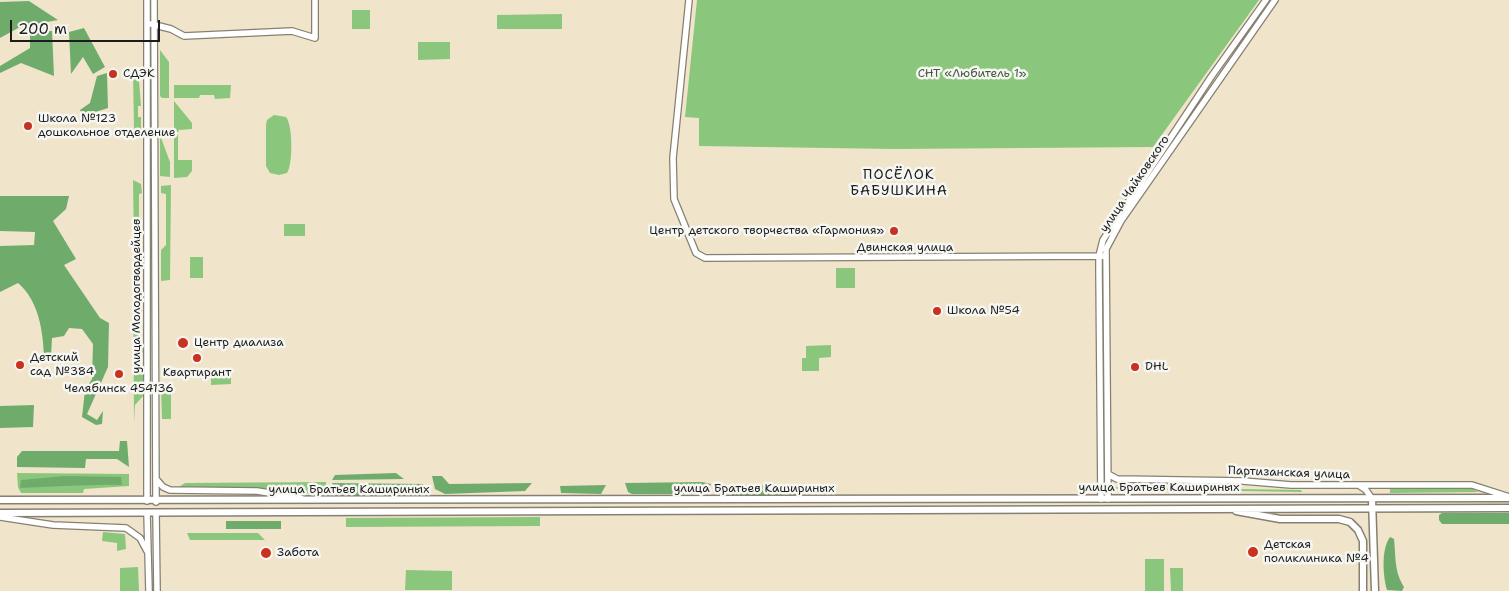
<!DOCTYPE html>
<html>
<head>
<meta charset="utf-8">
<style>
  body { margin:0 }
  #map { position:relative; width:1509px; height:591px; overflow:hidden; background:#f0e4ca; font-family:"Shantell Sans",sans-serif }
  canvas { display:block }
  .scale { position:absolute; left:10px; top:20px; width:150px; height:22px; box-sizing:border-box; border:2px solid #1c1c1c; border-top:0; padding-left:6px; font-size:15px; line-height:18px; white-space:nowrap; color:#1c1c1c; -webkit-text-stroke:4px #f6f6f2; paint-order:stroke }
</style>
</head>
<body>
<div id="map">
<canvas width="1509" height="591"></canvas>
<div class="scale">200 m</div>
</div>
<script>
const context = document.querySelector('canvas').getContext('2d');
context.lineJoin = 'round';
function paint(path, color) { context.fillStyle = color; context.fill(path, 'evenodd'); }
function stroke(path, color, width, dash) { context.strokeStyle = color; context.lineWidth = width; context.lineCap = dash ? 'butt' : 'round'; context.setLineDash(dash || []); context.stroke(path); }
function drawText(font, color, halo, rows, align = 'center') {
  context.font = font + ' "Shantell Sans",sans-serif'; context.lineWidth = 5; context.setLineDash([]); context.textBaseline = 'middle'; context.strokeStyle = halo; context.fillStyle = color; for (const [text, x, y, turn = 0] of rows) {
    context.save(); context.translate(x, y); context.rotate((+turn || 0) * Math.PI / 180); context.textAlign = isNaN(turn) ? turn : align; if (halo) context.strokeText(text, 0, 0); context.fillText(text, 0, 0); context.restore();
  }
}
paint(new Path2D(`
  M697 0H1259L1153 147 894 149 699 146V118L685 117Z
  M352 10H370V29H352Z
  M562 14V29H497V15Z
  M418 42H450V59L418 60Z
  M160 50 169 62V98H162L160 96Z
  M133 72H141V80L139 81 141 106H138V117H141V130H134Z
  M174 85H231L230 98 215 99 214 95H200L199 98H174Z
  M174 101 192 123V129L179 130 178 132H174Z
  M274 115 286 117C293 125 293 165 287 173L279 175 270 173 266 166V125L267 120Z
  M174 134H178V160H192V171L187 177 174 178Z
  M160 135 170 162V177L160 176Z
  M133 180 141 184 142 193 139 194V239L142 241 134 246Z
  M171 185 170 280 161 281V250L166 245V194L161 193V186Z
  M284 224H305V236H284Z
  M133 251 139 252 142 258H138V298L142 299V319L139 321V347H143V353L139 354V365L143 366V396L135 405 134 423Z
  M190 257H203V278H190Z
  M836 268H855V288H836Z
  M831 345V357L819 358V371H802V358H806V346Z
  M231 370V384L211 385V371Z
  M171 384V419H162L161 386Z
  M17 473 129 474V486L84 489 83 493H21L18 487Z
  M326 482V492L322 495 257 488 179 487 185 483Z
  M1114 487 1301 490 1302 492 1116 489Z
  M1471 488 1478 492 1390 493V489Z
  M540 517V526L346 527V518Z
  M103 532 125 534 126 549 117 551V543L102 541Z
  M187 533H258L265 540H190Z
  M1145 559H1164V591H1145Z
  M138 567 139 591H120V568Z
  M1170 568H1183V591H1171Z
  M406 570 452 571V590H405Z`), '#8ac77c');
paint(new Path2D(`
  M29 1 58 20 20 27 0 38V2Z
  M84 28 105 67 93 74 83 57 71 74 69 32Z
  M52 31 54 76 21 63 0 73V66L30 48V32Z
  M107 73 108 108 83 116 80 110 90 103 97 76Z
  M0 196H69L66 209 53 221 76 259 64 265 100 318 109 323 108 367 87 414 97 420 103 411 102 424 96 425 82 417 85 390 92 379 93 344 82 329 69 328 64 336 52 338 51 356 44 357C43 331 39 301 18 283L0 292V246L34 245 35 232 0 231Z
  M34 405 33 427 0 428V406Z
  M120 441H127L129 467 117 459H86L85 468 17 467V457L22 451H119Z
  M396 473 404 479 332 480 335 475Z
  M65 476 121 477 122 485C88 484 54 487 20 488L21 480Z
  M432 476H442L449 484 532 483 525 491 445 494 435 489Z
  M702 482 711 484 707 492 702 494H632L628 492 625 483Z
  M332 483 423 484 432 496 336 495Z
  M606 485 601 494 561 493 560 486Z
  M803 485V495H732V486Z
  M1442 513H1509V524H1442L1439 520V515Z
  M226 521H281V529H226Z
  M1390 537 1394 539C1396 557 1394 571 1404 587L1402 591 1387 590C1383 576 1381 549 1390 537Z`), '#6fac6c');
const secondary = new Path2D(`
  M147 0V501
  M154 0 156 502
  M689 0 673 158 674 199 696 253 705 258 1105 256
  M151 24 171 29 184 36 292 31 315 38V0
  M1108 474 1117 479 1243 481 1291 485H1472L1509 497
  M156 479 163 487 170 490 257 491 301 498
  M1360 486 1366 490 1372 499
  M1101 499 1099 271V256L1103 240 1211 77 1266 0
  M1108 499 1106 249 1121 221 1275 0
  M147 513 149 591
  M156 513 157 591
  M0 517 53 525 126 528 140 538 147 551`);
const primary = new Path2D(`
  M1372 499 1375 591
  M0 500 1509 498
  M1236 511 1280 519H1339L1350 522 1358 530 1363 541V591
  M0 513 1509 508`);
stroke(secondary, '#868073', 8);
stroke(primary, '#868073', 9);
stroke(secondary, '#fff', 5.5);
stroke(primary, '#fff', 6);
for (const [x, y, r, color] of [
  [113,74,5,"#c8321e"],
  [28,126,5,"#c8321e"],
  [894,231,5,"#c8321e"],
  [937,311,5,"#c8321e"],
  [183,343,6,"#c8321e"],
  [197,358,5,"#c8321e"],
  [20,365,5,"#c8321e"],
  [1135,367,5,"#c8321e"],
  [119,374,5,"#c8321e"],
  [1253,552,6,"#c8321e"],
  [266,553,6,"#c8321e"]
]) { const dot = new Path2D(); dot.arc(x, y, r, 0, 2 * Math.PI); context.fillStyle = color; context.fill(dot); stroke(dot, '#f6f6f2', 2); }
drawText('12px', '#1c1c1c', '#f6f6f2', [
  ["СДЭК",123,74],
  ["Школа №123",38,119],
  ["дошкольное отделение",38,133],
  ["Центр детского творчества «Гармония»",884,231,"right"],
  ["Школа №54",947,311],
  ["Центр диализа",194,343],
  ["Детский",30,358],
  ["сад №384",30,372],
  ["DHL",1145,367],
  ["Квартирант",197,373,"center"],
  ["Челябинск 454136",119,389,"center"],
  ["Детская",1264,545],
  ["поликлиника №4",1264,559],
  ["Забота",277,553]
], 'left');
drawText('12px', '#42583e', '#f6f6f2', [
  ["СНТ «Любитель 1»",972,74]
]);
drawText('12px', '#1c1c1c', '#f6f6f2', [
  ["улица Чайковского",1135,184,-56],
  ["Двинская улица",905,248],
  ["улица Молодогвардейцев",137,296,-90],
  ["Партизанская улица",1289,473,2],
  ["улица Братьев Кашириных",1159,488],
  ["улица Братьев Кашириных",754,489],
  ["улица Братьев Кашириных",349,490]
]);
context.letterSpacing = '1px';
drawText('14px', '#1c1c1c', '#f6f6f2', [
  ["ПОСЁЛОК",899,175],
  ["БАБУШКИНА",899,191]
]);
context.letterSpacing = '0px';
</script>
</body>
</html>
